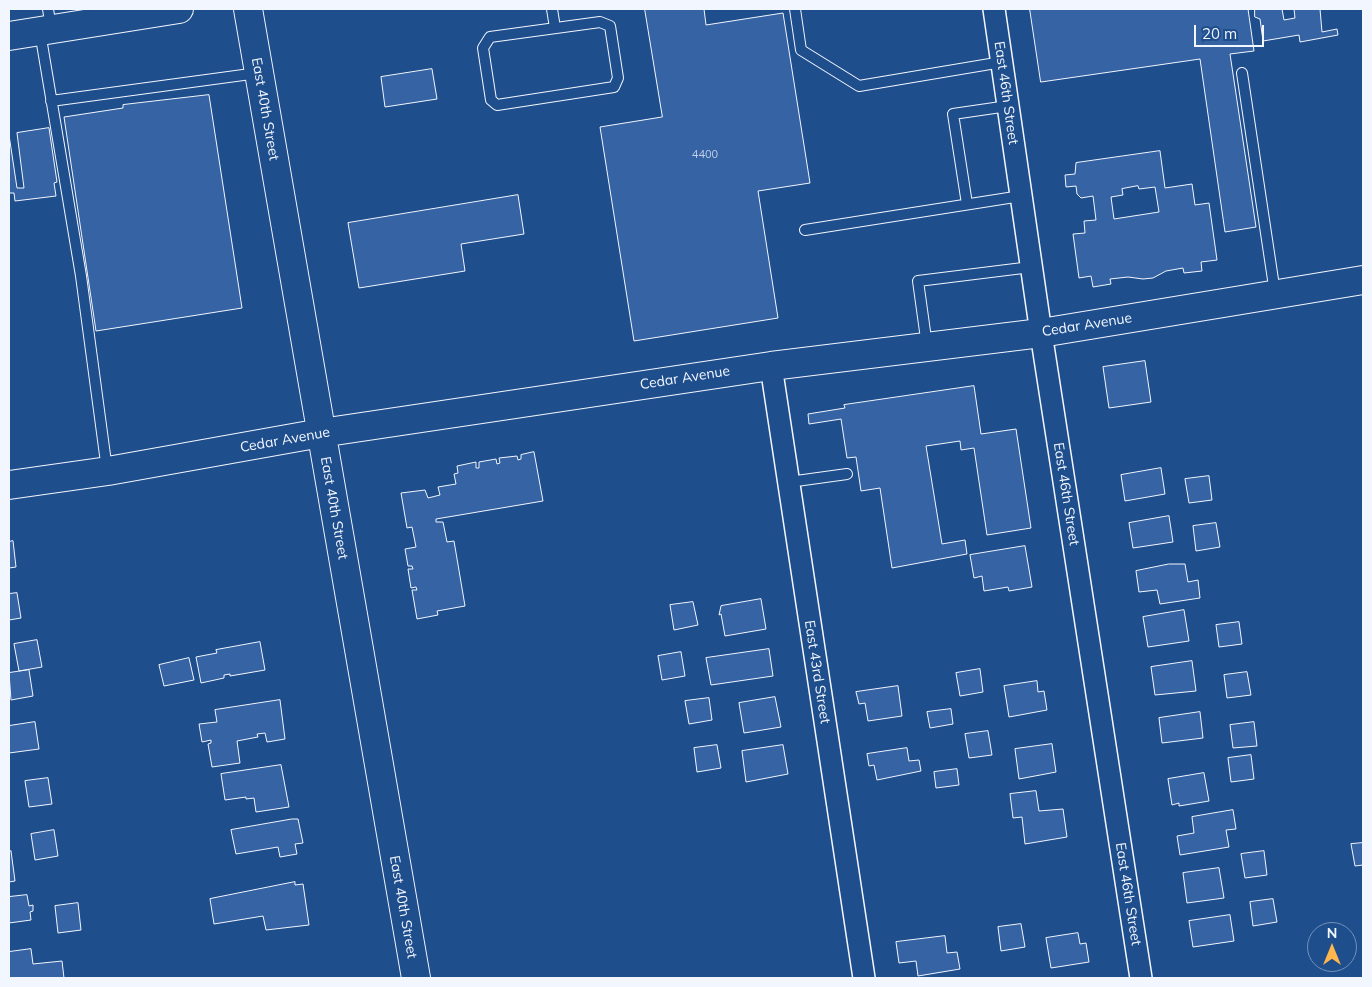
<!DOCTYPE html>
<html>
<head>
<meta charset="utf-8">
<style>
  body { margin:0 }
  #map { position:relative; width:1372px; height:987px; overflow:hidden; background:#1f4e8c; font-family:Mulish,sans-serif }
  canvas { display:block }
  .frame { position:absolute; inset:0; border:10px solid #f2f6ff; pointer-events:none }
  .north { position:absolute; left:1307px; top:922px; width:50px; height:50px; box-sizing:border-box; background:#1f4e8c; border:1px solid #7391ba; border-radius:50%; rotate:0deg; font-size:14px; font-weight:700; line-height:20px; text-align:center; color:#f2f6ff }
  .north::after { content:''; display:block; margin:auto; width:18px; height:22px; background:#ffb74d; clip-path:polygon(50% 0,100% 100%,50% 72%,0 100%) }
  .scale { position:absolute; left:1194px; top:25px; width:70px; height:22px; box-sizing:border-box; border:2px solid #f2f6ff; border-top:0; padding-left:6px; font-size:15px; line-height:18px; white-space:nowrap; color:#f2f6ff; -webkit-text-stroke:4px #1f4e8c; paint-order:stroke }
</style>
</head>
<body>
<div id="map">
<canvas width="1372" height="987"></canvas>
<div class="frame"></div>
<div class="north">N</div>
<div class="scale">20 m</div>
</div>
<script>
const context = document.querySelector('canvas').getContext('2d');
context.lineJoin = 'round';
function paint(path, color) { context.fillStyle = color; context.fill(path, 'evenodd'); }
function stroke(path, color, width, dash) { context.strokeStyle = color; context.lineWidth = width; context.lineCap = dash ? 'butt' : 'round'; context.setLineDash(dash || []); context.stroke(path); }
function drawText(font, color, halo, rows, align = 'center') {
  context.font = font + ' Mulish,sans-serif'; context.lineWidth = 4; context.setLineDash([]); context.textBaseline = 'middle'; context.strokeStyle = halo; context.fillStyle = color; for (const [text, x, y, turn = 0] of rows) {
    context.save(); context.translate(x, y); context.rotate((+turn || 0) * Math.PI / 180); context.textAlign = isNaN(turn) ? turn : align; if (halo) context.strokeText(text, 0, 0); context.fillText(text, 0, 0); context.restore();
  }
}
const building = new Path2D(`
  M645 9H704L706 25 783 13 810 183 758 191 778 318 634 341 600 127 662 117Z
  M1030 9H1248L1254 51 1230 54 1256 227 1225 232 1200 59 1041 82Z
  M1255 9H1282L1284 20 1295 18 1294 9H1320L1322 32 1337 29 1338 35 1300 42 1299 35 1263 41 1260 19 1255 17Z
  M432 69 437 99 385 107 381 77Z
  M209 95 242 308 96 331 64 117 123 108V105Z
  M49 128 57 182 54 183 56 196 15 201 14 193H9V135L17 188H24L17 133Z
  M1160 151 1165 188 1192 184 1195 205 1209 203 1217 260 1201 262 1202 271 1184 273 1183 268 1166 271 1153 278 1143 279 1128 277 1110 279 1111 284 1093 287 1091 276 1079 278 1073 234 1085 233 1084 221 1096 220 1093 196 1081 198 1077 194 1076 186 1066 187 1065 175 1075 174 1076 163ZM1138 186 1139 189 1155 187 1159 212 1114 219 1111 197 1123 195 1122 189Z
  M518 195 524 234 461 244 465 271 359 288 348 223Z
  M1145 361 1151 402 1109 408 1103 367Z
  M974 386 981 434 1016 429 1031 528 987 535 974 448 961 450 960 441 926 446 942 544 965 540 967 554 892 568 880 488 861 491 856 457 847 458 841 419 809 424 808 414 845 408 844 405Z
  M534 452 543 501 436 519V522H443L447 542 454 541 465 606 437 611 438 615 417 619 412 590H417L416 587 411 588 408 569H413L412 566H408L405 549 416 547 412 527 407 528 401 493 425 490 428 498 440 495 438 487 456 484 454 474 458 473 457 466 476 462V468H479V462L496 459 497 464 500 463 499 458 517 456 518 460 521 459V455Z
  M1161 468 1165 494 1125 501 1121 475Z
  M1209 476 1212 500 1189 503 1185 479Z
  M1169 516 1173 542 1133 548 1129 523Z
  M1216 523 1220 547 1196 551 1193 526Z
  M13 541 16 567 9 568V542Z
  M1025 546 1032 587 1009 591 1008 587 984 591 982 576 974 578 970 555Z
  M1169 564H1185L1188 582 1198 580 1200 598 1160 604 1157 590 1139 592 1136 571Z
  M17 593 21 618 9 620V594Z
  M761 599 766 629 725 636 721 614 719 615 721 606Z
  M693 602 698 625 674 630 670 605Z
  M1184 610 1189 641 1148 647 1143 617Z
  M1239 622 1242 644 1219 647 1216 625Z
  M37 640 42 667 19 671 14 644Z
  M260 642 265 670 230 676V674L224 675V678L201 683 196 657 217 653 216 650Z
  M769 649 773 676 711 685 706 658Z
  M681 652 685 676 662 680 658 656Z
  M189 658 194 680 164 686 159 665Z
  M1192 661 1196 691 1155 695 1151 667Z
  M980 669 983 692 960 696 956 673Z
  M29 670 33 696 11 700 9 673Z
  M1247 672 1251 695 1227 698 1224 675Z
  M1037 681 1038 692 1044 691 1047 710 1009 717 1004 686Z
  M898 686 902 716 868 721 865 703 859 704 856 692Z
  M775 697 781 727 744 733 739 703Z
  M709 698 712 720 689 724 685 701Z
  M280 700 285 739 267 742 265 733 257 734 258 737 237 741 240 763 212 767 208 744 211 743V740L202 742 199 724 217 722 215 710Z
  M951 709 953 724 930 728 927 712Z
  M1200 712 1203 738 1162 743 1159 718Z
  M35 722 39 749 9 753V726Z
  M1254 722 1257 746 1233 748 1230 725Z
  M988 731 992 755 969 758 965 734Z
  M1052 744 1056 772 1019 779 1015 749Z
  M717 745 721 768 697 772 694 748Z
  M783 745 788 774 746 782 742 751Z
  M907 748 909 761 919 760 921 771 877 780 874 765 869 766 867 754Z
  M1251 755 1254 779 1231 782 1228 758Z
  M281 765 289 807 256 812 254 798 246 799V797L225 800 221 774Z
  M957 769 959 785 936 788 934 772Z
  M1204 773 1209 801 1179 806V803L1172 805 1168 779Z
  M48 778 52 804 29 807 25 781Z
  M1036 791 1039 811 1063 809 1067 837 1025 844 1022 817 1013 818 1010 794Z
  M1233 810 1236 829 1226 830 1229 847 1180 855 1177 836 1194 833 1192 817Z
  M292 819H298L303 843 295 844 297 854 280 857 278 847 236 854 231 830Z
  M54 830 58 856 35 860 31 834Z
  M1363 843V865L1355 866 1351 844Z
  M11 851 15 881 9 882V852Z
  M1264 851 1267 875 1245 878 1241 854Z
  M1219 868 1224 898 1187 903 1183 873Z
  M295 882V885L303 884 309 925 266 930 263 916 214 924 210 899Z
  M27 895 29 906 33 905V911L30 912 31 920 9 923V897Z
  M1273 899 1277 922 1253 926 1250 902Z
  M78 903 81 930 58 933 55 906Z
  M1230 915 1234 941 1193 947 1189 921Z
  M1021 924 1025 947 1001 951 998 927Z
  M1078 933 1080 944 1086 943 1089 962 1051 968 1046 938Z
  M945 936 947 953 957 952 960 969 918 976 916 961 899 963 896 942Z
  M31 949 33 964 62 961 64 978H9V952Z`);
paint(building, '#3563a3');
stroke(building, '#f2f6ff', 1);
const lane = new Path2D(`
  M48 9 51 28
  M552 9 555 28
  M795 9 801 50 859 86 1002 62
  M600 22 610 26 618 78 614 87 497 105 491 100 483 48 490 37Z
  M40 32 81 276 107 470
  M1242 73 1275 293
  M51 101 258 73
  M967 204 953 114 1008 106
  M805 230 1021 196
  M927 346 918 281 1031 267
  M789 482 847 474`);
const street = new Path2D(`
  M994 9 1041 333 1141 978
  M771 366 864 978`);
const secondary = new Path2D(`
  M248 9 416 978
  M9 36 179 9
  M9 485 108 471 321 433 771 366 1041 333 1363 280`);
stroke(lane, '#f2f6ff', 12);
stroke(street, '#f2f6ff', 24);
stroke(secondary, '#f2f6ff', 30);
stroke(lane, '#1f4e8c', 10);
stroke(street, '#1f4e8c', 21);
stroke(secondary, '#1f4e8c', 28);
drawText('11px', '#c3d1e8', null, [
  ["4400",705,155]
]);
drawText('14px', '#f2f6ff', '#1f4e8c', [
  ["East 46th Street",1006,93,82],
  ["East 40th Street",265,109,80],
  ["Cedar Avenue",1087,325,-9],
  ["Cedar Avenue",685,378,-9],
  ["Cedar Avenue",285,440,-10],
  ["East 46th Street",1066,494,81],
  ["East 40th Street",334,508,80],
  ["East 43rd Street",817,672,81],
  ["East 46th Street",1128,894,81],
  ["East 40th Street",403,907,80]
]);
</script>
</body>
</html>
